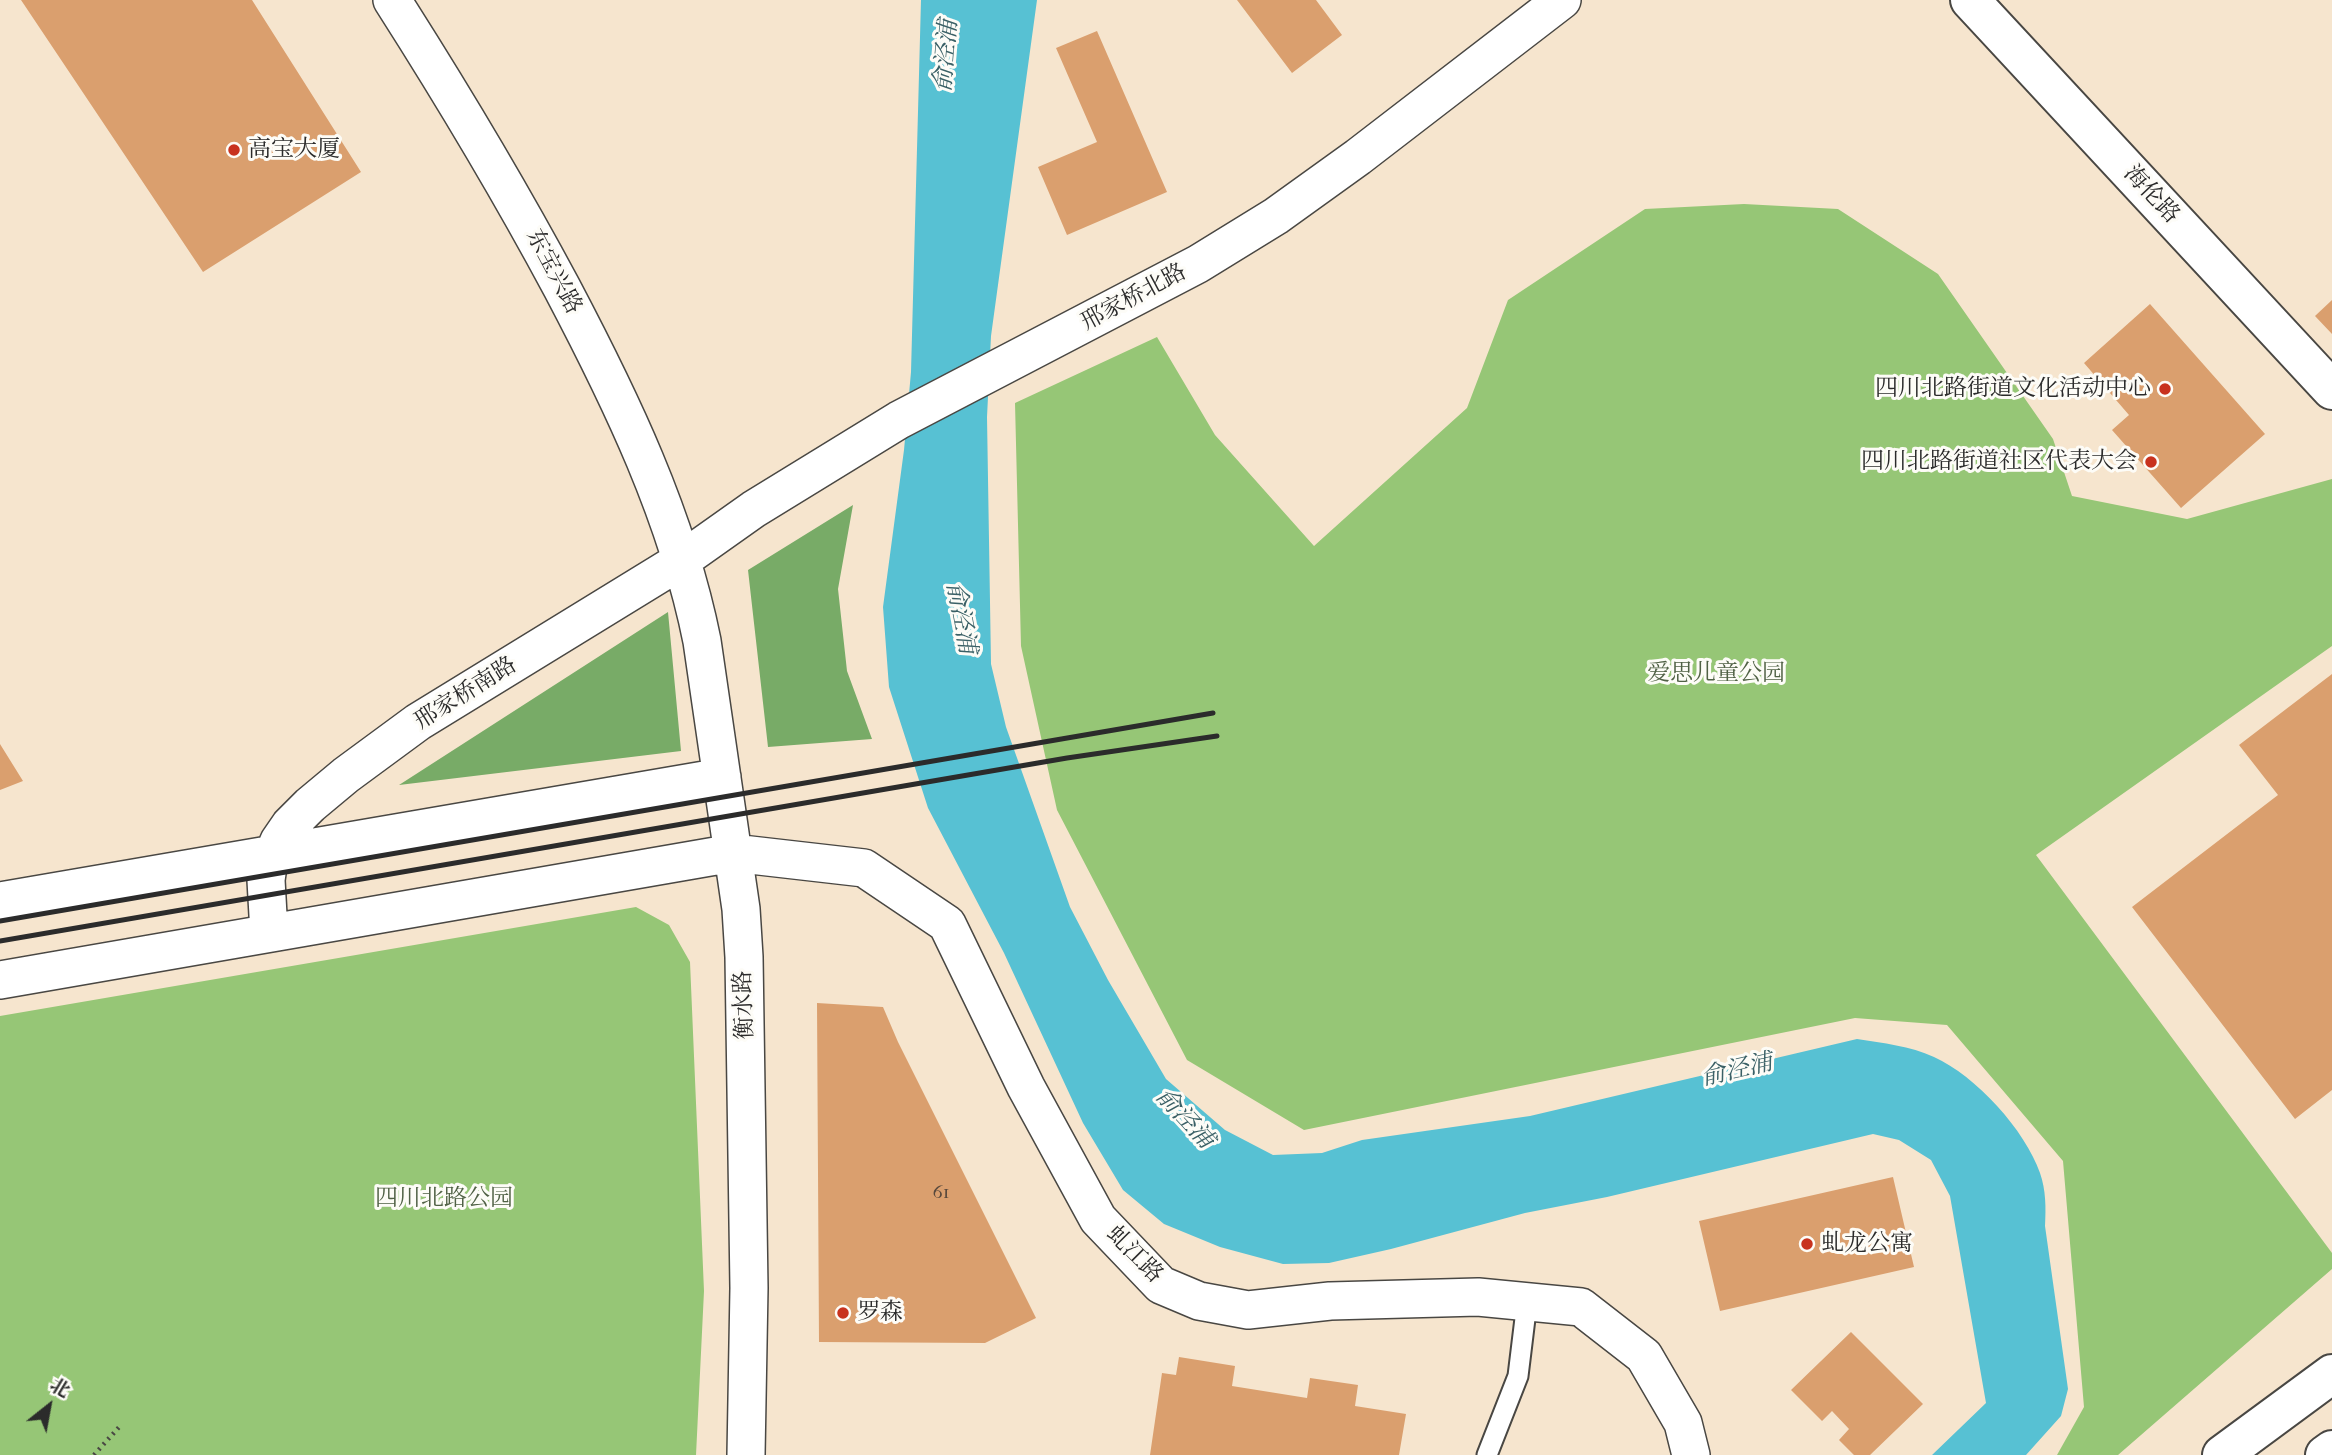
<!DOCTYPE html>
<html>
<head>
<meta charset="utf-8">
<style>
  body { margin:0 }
  #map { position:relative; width:2332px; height:1455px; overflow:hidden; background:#f6e5ce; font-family:"IM FELL French Canon","Noto Serif SC",serif }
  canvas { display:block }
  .north { position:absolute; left:14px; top:1371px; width:70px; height:70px; -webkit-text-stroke:5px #fdfcf7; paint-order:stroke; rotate:31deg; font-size:19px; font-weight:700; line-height:28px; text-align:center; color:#2b2b2b }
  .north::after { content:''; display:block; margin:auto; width:24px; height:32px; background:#2b2b2b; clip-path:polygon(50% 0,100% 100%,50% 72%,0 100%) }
</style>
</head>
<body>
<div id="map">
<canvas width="2332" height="1455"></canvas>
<div class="north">北</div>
</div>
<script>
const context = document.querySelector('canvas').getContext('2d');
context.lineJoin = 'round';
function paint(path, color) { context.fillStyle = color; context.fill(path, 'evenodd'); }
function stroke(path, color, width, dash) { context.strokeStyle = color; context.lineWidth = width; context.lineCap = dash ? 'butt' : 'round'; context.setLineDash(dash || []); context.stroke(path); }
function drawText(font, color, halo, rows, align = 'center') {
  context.font = font + ' "IM FELL French Canon","Noto Serif SC",serif'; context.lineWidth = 6; context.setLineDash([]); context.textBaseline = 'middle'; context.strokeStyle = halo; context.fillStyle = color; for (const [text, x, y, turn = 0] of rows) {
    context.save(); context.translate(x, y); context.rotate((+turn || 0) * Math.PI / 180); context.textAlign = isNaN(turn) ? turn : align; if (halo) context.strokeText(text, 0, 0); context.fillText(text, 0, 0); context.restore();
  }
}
paint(new Path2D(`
  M1744 204 1838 209 1938 274 2053 439 2072 496 2187 519 2332 479V646L2036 855 2332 1253V1269L2118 1455H2057L2084 1407 2063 1161 1947 1025 1855 1018 1304 1130 1187 1060 1057 810 1021 646 1015 403 1157 337 1215 435 1314 546 1467 408 1508 300 1645 209Z
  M636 907 669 925 690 962 704 1291 696 1455H0V1016Z`), '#96c676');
paint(new Path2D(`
  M853 505 838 589 847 671 872 739 768 747 748 570Z
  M668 612 681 751 399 785Z`), '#78ab67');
paint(new Path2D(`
  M921 0H1037L991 336 987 417 991 664 1006 727 1070 907 1108 980 1166 1079 1225 1130 1273 1155 1322 1153 1362 1140 1530 1116 1857 1039C1883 1043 1910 1046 1934 1057 1976 1076 2025 1130 2040 1173 2046 1190 2046 1208 2045 1226L2068 1389 2061 1416 2026 1455H1932L1986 1403 1950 1196 1931 1160 1899 1140 1873 1134 1607 1197 1525 1213 1391 1249 1329 1263 1283 1264 1220 1247 1164 1224 1123 1190 1083 1123 1004 953 928 808 889 687 883 607 904 450 911 372Z`), '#57c1d3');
paint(new Path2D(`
  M21 0H252L361 172 203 272Z
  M1237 0H1316L1342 35 1292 73Z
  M1097 31 1167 192 1067 235 1038 167 1097 142 1056 48Z
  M2332 300V334L2315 316Z
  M2150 304 2265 434 2181 508 2112 430 2129 415 2084 363Z
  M2332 674V1090L2295 1119 2132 907 2278 795 2239 745Z
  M0 744 23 781 0 790Z
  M817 1003 883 1007 898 1042 1036 1318 985 1343 819 1342Z
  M1893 1177 1914 1267 1720 1311 1699 1221Z
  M1851 1332 1923 1404 1870 1455H1854L1839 1440 1849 1429 1832 1411 1822 1421 1791 1390Z
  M1179 1357 1235 1366 1232 1386 1307 1398 1310 1378 1358 1385 1355 1406 1406 1414 1399 1455H1150L1162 1373 1176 1375Z`), '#da9f6e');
const lane = new Path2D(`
  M1487 1455 1518 1376 1527 1302`);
const street = new Path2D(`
  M392 0C452 94 509 189 562 288 621 400 677 516 702 641L741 909 744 957 749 1288 746 1455
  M0 901 722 777
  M269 933 266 880 268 866 279 841 290 825 310 805 346 775 418 722 682 560 754 509 899 420 1198 264 1276 216 1358 157 1562 0
  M0 980 733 853 864 868 947 924 1026 1087 1098 1219 1161 1285 1199 1301 1248 1310 1330 1301 1478 1297 1581 1307 1644 1356 1683 1423 1691 1455`);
const secondary = new Path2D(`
  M1970 0 2332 390`);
const primary = new Path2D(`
  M2222 1455 2332 1374
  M2325 1455 2332 1450`);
stroke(lane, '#494743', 23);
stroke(street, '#494743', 40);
stroke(secondary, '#494743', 42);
stroke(primary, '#494743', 42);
stroke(new Path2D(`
  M94 1455 120 1426`), '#494743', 4.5, [2, 5]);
stroke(lane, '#fff', 19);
stroke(street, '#fff', 37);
stroke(secondary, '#fff', 38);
stroke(primary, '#fff', 38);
stroke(new Path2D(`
  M0 921 1213 713
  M0 941 1067 758 1217 736`), '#2b2b2b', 5);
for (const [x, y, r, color] of [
  [234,150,7,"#c8321e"],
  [2165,389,7,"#c8321e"],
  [2151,462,7,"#c8321e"],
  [1807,1244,7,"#c8321e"],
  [843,1313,7,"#c8321e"]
]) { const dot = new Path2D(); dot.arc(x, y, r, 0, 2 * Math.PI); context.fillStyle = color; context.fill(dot); stroke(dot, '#fdfcf7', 2.5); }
drawText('19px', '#57483c', null, [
  ["61",941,1193]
]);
drawText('23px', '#2b2b2b', '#fdfcf7', [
  ["高宝大厦",248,150],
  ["四川北路街道文化活动中心",2151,389,"right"],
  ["四川北路街道社区代表大会",2137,462,"right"],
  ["虬龙公寓",1821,1244],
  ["罗森",857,1313]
], 'left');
drawText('23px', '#2b2b2b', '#fdfcf7', [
  ["海伦路",2151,195,47],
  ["东宝兴路",553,272,62],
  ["邢家桥北路",1134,298,-28],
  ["邢家桥南路",466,694,-32],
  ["衡水路",745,1005,-92],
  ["虬江路",1134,1255,45]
]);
drawText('23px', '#506145', '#fdfcf7', [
  ["爱思儿童公园",1716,674],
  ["四川北路公园",444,1199]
]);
drawText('italic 24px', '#3a6066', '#fdfcf7', [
  ["俞泾浦",947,56,-85],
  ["俞泾浦",960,618,79],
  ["俞泾浦",1737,1071,-13],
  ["俞泾浦",1184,1119,47]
]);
</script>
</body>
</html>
